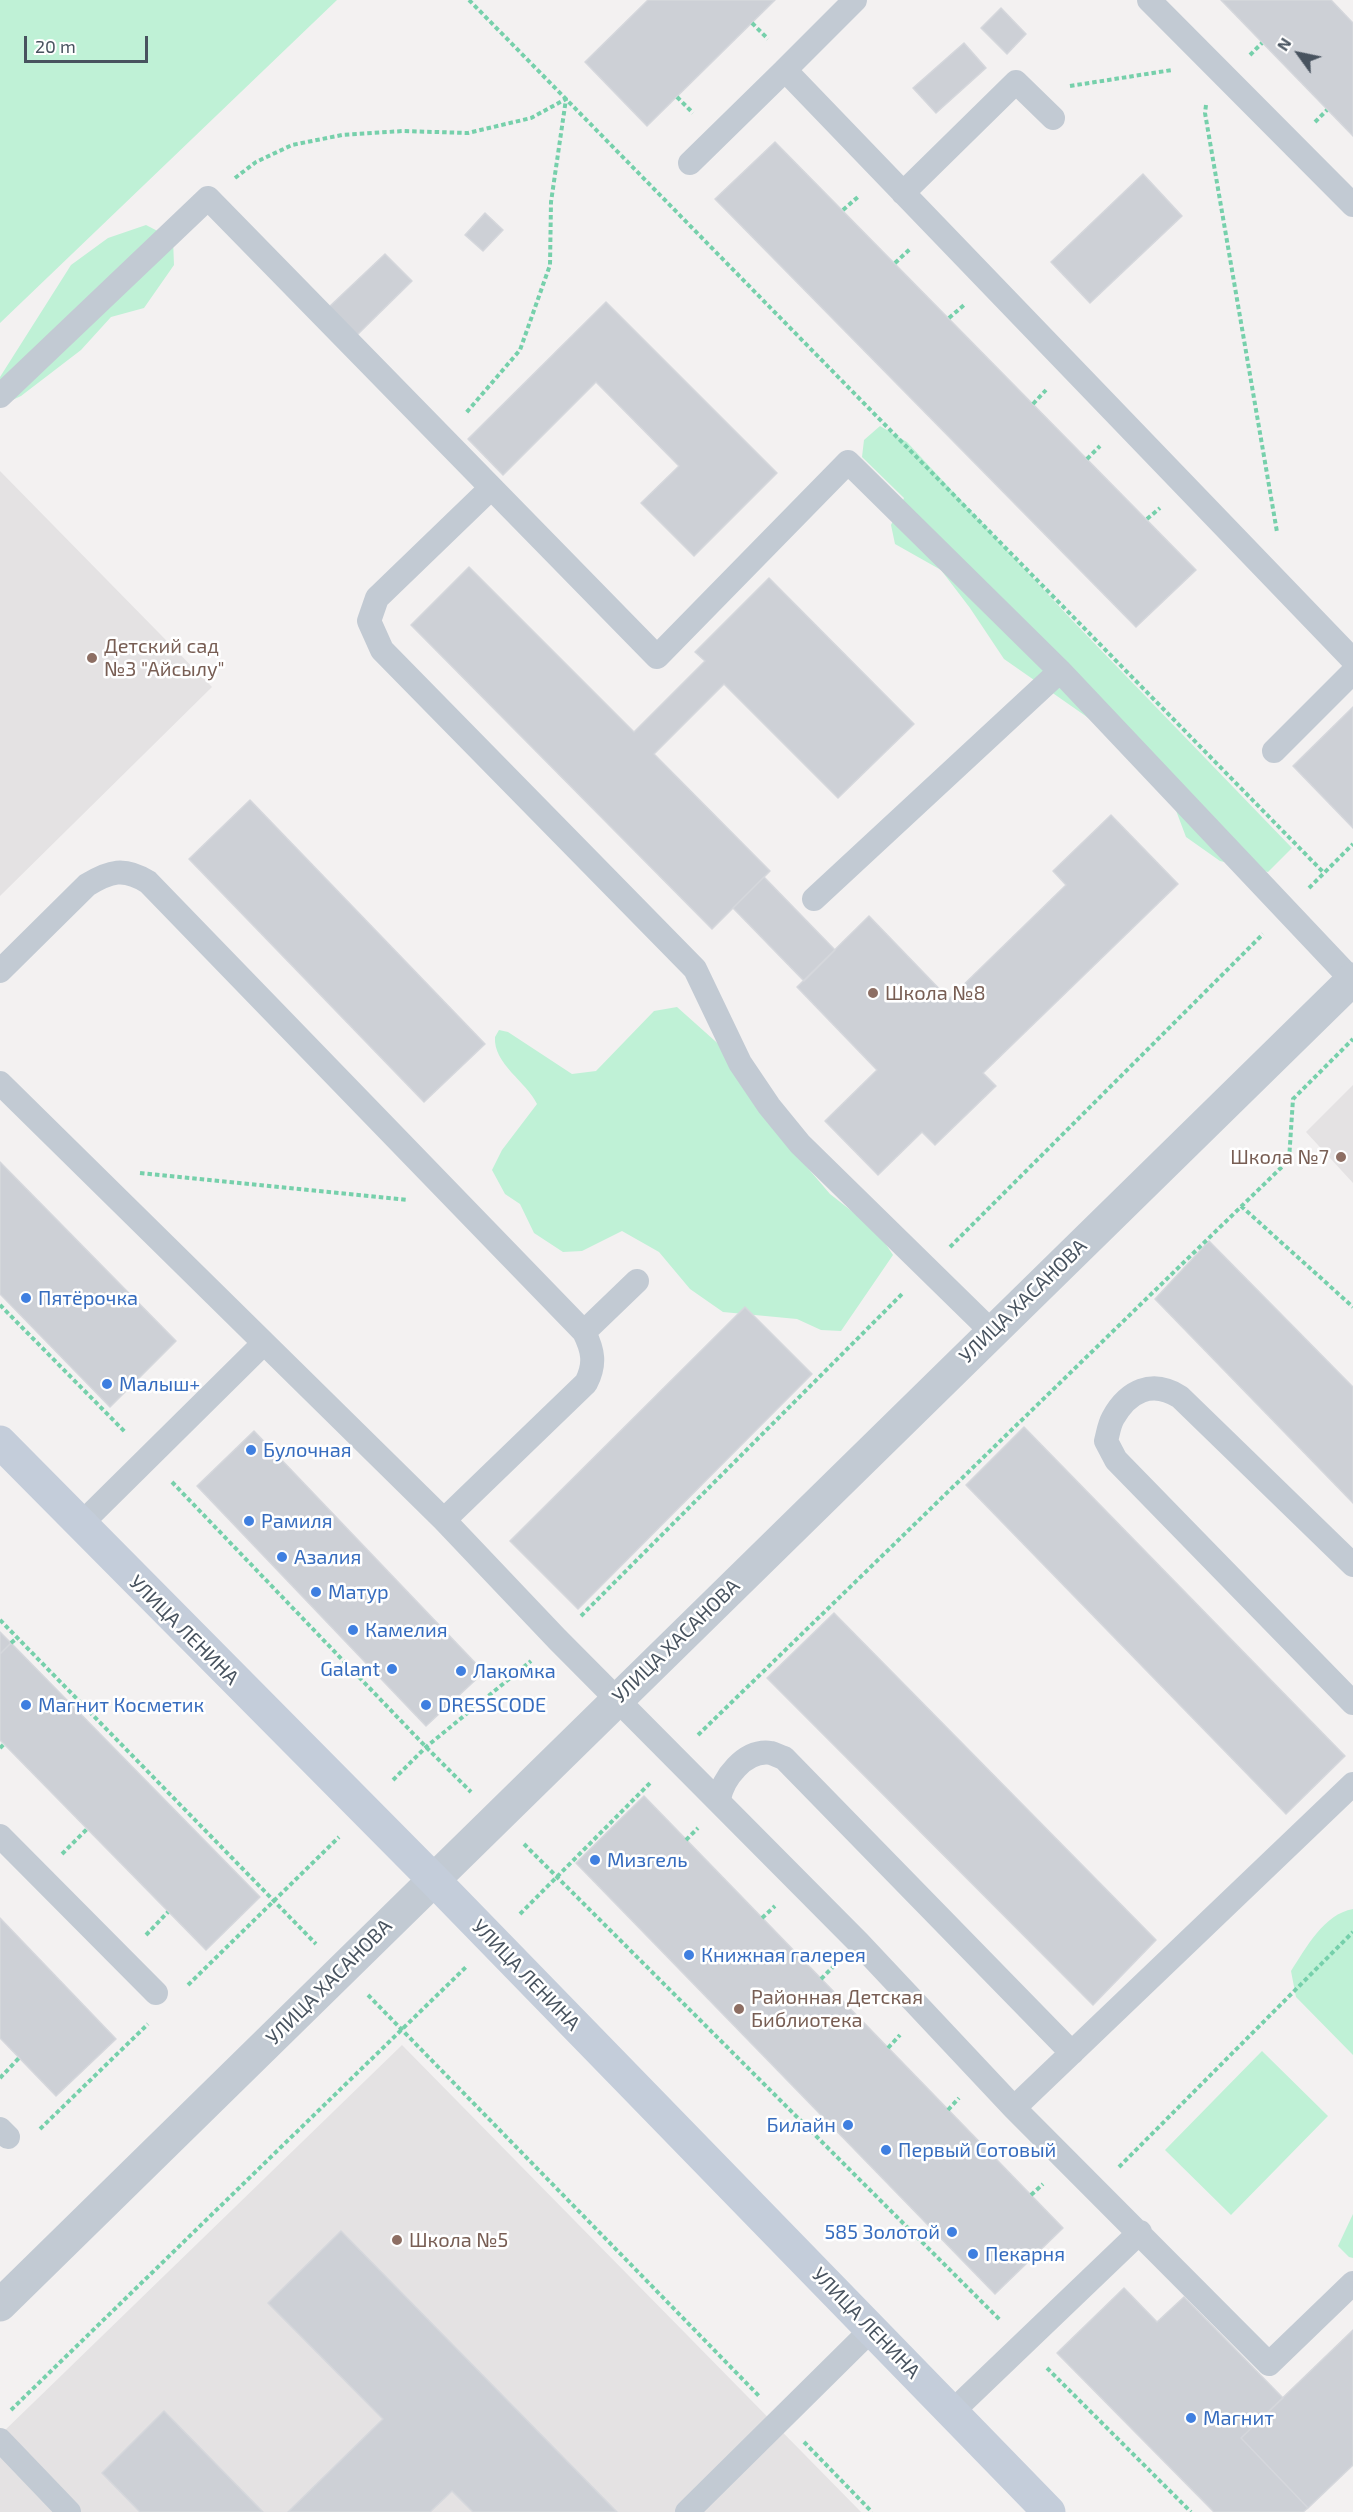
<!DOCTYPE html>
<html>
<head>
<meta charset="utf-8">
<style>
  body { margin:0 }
  #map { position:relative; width:1353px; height:2512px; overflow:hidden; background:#f3f1f1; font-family:"Exo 2",sans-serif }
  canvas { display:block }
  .north { position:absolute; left:1269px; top:24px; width:60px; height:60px; -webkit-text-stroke:4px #fff; paint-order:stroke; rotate:303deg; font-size:16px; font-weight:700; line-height:24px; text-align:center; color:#48535f }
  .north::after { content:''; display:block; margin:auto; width:21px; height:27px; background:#48535f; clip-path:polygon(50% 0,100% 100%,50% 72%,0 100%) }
  .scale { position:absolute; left:24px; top:36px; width:124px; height:27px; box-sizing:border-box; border:3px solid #48535f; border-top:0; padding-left:8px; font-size:18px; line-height:21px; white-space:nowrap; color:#48535f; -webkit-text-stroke:4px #fff; paint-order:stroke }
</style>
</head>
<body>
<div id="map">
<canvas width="1353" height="2512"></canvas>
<div class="north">N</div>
<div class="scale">20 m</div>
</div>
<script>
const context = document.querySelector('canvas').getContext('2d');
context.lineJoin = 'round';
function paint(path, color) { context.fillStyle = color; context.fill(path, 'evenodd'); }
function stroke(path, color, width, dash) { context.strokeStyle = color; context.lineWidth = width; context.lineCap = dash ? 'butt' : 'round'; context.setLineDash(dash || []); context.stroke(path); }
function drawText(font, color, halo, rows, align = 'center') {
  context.font = font + ' "Exo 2",sans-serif'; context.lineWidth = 5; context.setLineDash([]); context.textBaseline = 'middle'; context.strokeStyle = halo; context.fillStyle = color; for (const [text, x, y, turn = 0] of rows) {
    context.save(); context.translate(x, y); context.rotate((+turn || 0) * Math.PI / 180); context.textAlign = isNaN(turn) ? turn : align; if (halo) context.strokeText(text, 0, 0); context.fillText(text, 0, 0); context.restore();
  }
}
paint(new Path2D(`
  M0 471 212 687 0 896Z
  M1353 1085V1183L1306 1132Z
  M402 2045 861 2512H0V2435Z`), '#e4e2e3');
paint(new Path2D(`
  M0 0H337L0 323Z
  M146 225 173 239 174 265 144 308 111 317 81 350 21 396 6 403 0 398V377L71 265 108 238Z
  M880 426 907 442 1069 617 1292 848 1268 872 1220 861 1186 837 1160 768 1004 659 970 608 941 570 895 544 891 525 904 498 862 457 864 440Z
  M677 1007 724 1049 782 1138 830 1194 877 1231 893 1255 841 1331 821 1330 797 1319 723 1312 690 1289 659 1252 622 1231 582 1251 563 1252 534 1233 520 1204 505 1194 492 1170 502 1150 537 1104C527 1082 493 1064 495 1037L499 1030 508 1032 572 1074 596 1071 654 1011Z
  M1353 1909V2055L1296 1997 1291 1971C1306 1948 1324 1914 1353 1909Z
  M1262 2051 1328 2116 1231 2215 1165 2150Z
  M1353 2214V2258L1349 2257 1338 2246Z`), '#bff1d6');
const building = new Path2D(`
  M648 0H775L647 126 585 62Z
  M1221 0H1331L1353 23V136Z
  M1001 8 1026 34 1007 54 981 28Z
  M964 43 986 68 936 113 913 88Z
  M775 142 1196 570 1136 627 715 199Z
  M1143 174 1182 216 1090 303 1051 262Z
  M485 213 503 230 483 251 465 235Z
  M385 254 412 281 356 336 329 307Z
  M606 302 777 473 694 556 641 503 679 466 596 382 503 475 468 439Z
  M469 567 634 732 705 661 695 652 769 578 914 724 838 798 724 684 654 754 770 871 712 929 411 625Z
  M1353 707V828L1293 766Z
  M250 800 485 1044 424 1102 189 859Z
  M1111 815 1178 884 983 1073 996 1086 935 1145 922 1132 878 1175 825 1121 877 1070 797 987 869 916 949 999 1066 885 1053 871Z
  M764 877 835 950 804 981 733 908Z
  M0 1162 176 1341 110 1407 0 1294Z
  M1209 1241 1353 1387V1503L1155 1299Z
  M745 1307 812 1374 578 1609 510 1541Z
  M1024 1427 1345 1756 1286 1814 966 1485Z
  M254 1431 484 1672 426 1726 197 1486Z
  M834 1613 1156 1940 1093 2005 767 1678Z
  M0 1632 11 1643 0 1654Z
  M11 1643 260 1897 206 1950 0 1740V1654Z
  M644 1796 1063 2228 995 2294 576 1863Z
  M0 1918 116 2039 56 2096 0 2038Z
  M341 2231 617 2512H473L452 2491 430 2512H288L383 2419 268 2303Z
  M1124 2288 1157 2322 1184 2297 1283 2398 1241 2438 1308 2508 1303 2512H1214L1057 2353Z
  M1353 2330V2465L1308 2508 1241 2438Z
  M164 2411 263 2512H140L102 2473Z`);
paint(building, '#cdd0d6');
stroke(building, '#d5d7dc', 1.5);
stroke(new Path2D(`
  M469 0 1324 873
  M752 23 768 39
  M1250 55 1262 43
  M1070 86 1172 70
  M677 97 693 113
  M1206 105 1205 113 1277 532
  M1315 122 1327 110
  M235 178 256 162 292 145 342 135 403 131 468 133 531 118 566 99 551 202 550 265 520 350 466 413
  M843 210 859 196
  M895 263 910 249
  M949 318 964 305
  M1033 404 1046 390
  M1087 459 1100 446
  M1147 519 1160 508
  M1309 888 1353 844
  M140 1173 408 1200
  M1241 1206 1353 1307
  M950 1247 1263 934
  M0 1305 126 1433
  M172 1482 426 1747 471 1792
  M581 1616 904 1292
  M0 1620 316 1944
  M11 1643 17 1638
  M698 1735 1289 1160 1293 1099 1353 1039
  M0 1748 4 1744
  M393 1780 426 1747 531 1661
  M686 1840 698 1828
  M524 1844 1000 2320
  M62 1854 87 1829
  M520 1914 652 1781
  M762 1918 775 1906
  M146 1935 168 1912
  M821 1979 834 1966
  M188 1985 339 1837
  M368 1995 759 2396
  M888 2048 900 2035
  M0 2078 19 2058
  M948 2110 959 2098
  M40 2129 148 2024
  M1119 2167 1353 1932
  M1031 2195 1043 2184
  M1047 2368 1191 2512
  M11 2410 466 1967
  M804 2442 872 2512`), '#76d0ab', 4, [4.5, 3]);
stroke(new Path2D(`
  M855 0 785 70 1353 660
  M1149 0 1353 205
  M690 163 785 70
  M903 193 1016 82 1053 118
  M0 396 208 198 657 657 848 462 1060 671 1352 980
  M491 488 377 598 369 621 382 650 695 969 740 1063 769 1106 800 1144 991 1331
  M1274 751 1353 672
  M814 899 1060 671
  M0 971 87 885C110 871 124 867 148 882L584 1332C593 1350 596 1364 586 1383L444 1520 0 1083
  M584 1332 637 1281
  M444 1520 557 1639 859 1943 1014 2108 1269 2364 1353 2283
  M80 1525 264 1343
  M1353 1565 1180 1397C1152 1379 1128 1391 1113 1418 1109 1425 1108 1434 1106 1441L1116 1460 1353 1703
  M719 1800C722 1779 745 1749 771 1753 775 1754 780 1757 784 1758L1072 2053
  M0 1836 156 1993
  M1014 2108 1353 1784
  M0 2129 8 2137
  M952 2412 1140 2232
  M0 2440 69 2512
  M687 2512 872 2329`), '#c2cad3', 24);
stroke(new Path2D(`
  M0 2305 1353 979`), '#c2cad3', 33);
stroke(new Path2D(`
  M0 1442 433 1879 1049 2512`), '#c4cdda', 33);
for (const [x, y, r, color] of [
  [92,658,6,"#8d6e63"],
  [873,993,6,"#8d6e63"],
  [1341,1157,6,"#8d6e63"],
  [26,1298,6,"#3f7fe0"],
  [107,1384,6,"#3f7fe0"],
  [251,1450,6,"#3f7fe0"],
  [249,1521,6,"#3f7fe0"],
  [282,1557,6,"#3f7fe0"],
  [316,1592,6,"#3f7fe0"],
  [353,1630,6,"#3f7fe0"],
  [392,1669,6,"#3f7fe0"],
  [461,1671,6,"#3f7fe0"],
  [26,1705,6,"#3f7fe0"],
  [426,1705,6,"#3f7fe0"],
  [595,1860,6,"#3f7fe0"],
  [689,1955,6,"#3f7fe0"],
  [739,2009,6,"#8d6e63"],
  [848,2125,6,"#3f7fe0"],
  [886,2150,6,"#3f7fe0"],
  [952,2232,6,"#3f7fe0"],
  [397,2240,6,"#8d6e63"],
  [973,2254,6,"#3f7fe0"],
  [1191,2418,6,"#3f7fe0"]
]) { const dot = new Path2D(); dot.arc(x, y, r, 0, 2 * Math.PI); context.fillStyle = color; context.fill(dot); stroke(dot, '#fff', 2); }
drawText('20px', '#785e54', '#fff', [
  ["Детский сад",104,646],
  ["№3 \"Айсылу\"",104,669],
  ["Школа №8",885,993],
  ["Школа №7",1329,1157,"right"],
  ["Районная Детская",751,1997],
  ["Библиотека",751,2020],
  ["Школа №5",409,2240]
], 'left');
drawText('20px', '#366cbe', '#fff', [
  ["Пятёрочка",38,1298],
  ["Малыш+",119,1384],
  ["Булочная",263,1450],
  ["Рамиля",261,1521],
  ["Азалия",294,1557],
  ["Матур",328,1592],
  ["Камелия",365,1630],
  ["Galant",380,1669,"right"],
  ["Лакомка",473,1671],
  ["Магнит Косметик",38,1705],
  ["DRESSCODE",438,1705],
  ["Мизгель",607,1860],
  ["Книжная галерея",701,1955],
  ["Билайн",836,2125,"right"],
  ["Первый Сотовый",898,2150],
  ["585 Золотой",940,2232,"right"],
  ["Пекарня",985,2254],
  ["Магнит",1203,2418]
], 'left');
drawText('20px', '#48535f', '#fff', [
  ["УЛИЦА ХАСАНОВА",1023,1301,-44],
  ["УЛИЦА ЛЕНИНА",184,1630,45],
  ["УЛИЦА ХАСАНОВА",676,1641,-44],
  ["УЛИЦА ЛЕНИНА",526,1975,46],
  ["УЛИЦА ХАСАНОВА",329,1982,-45],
  ["УЛИЦА ЛЕНИНА",866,2323,46]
]);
</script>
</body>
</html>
